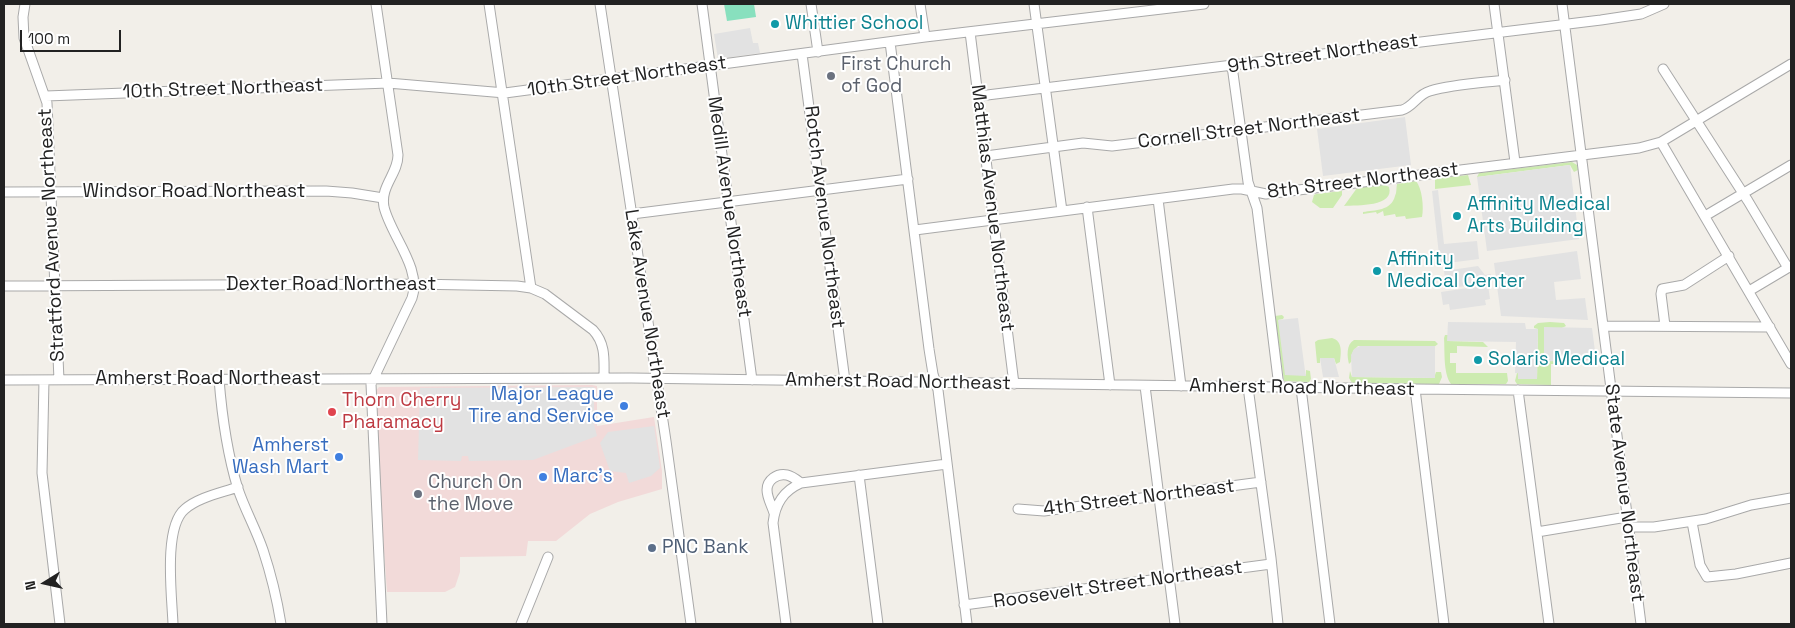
<!DOCTYPE html>
<html>
<head>
<meta charset="utf-8">
<style>
  body { margin:0 }
  #map { position:relative; width:1795px; height:628px; overflow:hidden; background:#f2efe9; font-family:"Space Grotesk",sans-serif }
  canvas { display:block }
  .frame { position:absolute; inset:0; border:5px solid #222; pointer-events:none }
  .north { position:absolute; left:20px; top:558px; width:50px; height:50px; -webkit-text-stroke:4px #fff; paint-order:stroke; rotate:260deg; font-size:14px; font-weight:700; line-height:20px; text-align:center; color:#222 }
  .north::after { content:''; display:block; margin:auto; width:18px; height:22px; background:#222; clip-path:polygon(50% 0,100% 100%,50% 72%,0 100%) }
  .scale { position:absolute; left:20px; top:30px; width:101px; height:22px; box-sizing:border-box; border:2px solid #222; border-top:0; padding-left:6px; font-size:15px; line-height:18px; white-space:nowrap; color:#222; -webkit-text-stroke:4px #fff; paint-order:stroke }
</style>
</head>
<body>
<div id="map">
<canvas width="1795" height="628"></canvas>
<div class="frame"></div>
<div class="north">N</div>
<div class="scale">100 m</div>
</div>
<script>
const context = document.querySelector('canvas').getContext('2d');
context.lineJoin = 'round';
function paint(path, color) { context.fillStyle = color; context.fill(path, 'evenodd'); }
function stroke(path, color, width, dash) { context.strokeStyle = color; context.lineWidth = width; context.lineCap = dash ? 'butt' : 'round'; context.setLineDash(dash || []); context.stroke(path); }
function drawText(font, color, halo, rows, align = 'center') {
  context.font = font + ' "Space Grotesk",sans-serif'; context.lineWidth = 4; context.setLineDash([]); context.textBaseline = 'middle'; context.strokeStyle = halo; context.fillStyle = color; for (const [text, x, y, turn = 0] of rows) {
    context.save(); context.translate(x, y); context.rotate((+turn || 0) * Math.PI / 180); context.textAlign = isNaN(turn) ? turn : align; if (halo) context.strokeText(text, 0, 0); context.fillText(text, 0, 0); context.restore();
  }
}
paint(new Path2D(`
  M592 385 597 386V426L654 417 662 471V489L618 502 590 514 556 541H528L526 556 460 557V572L455 587 445 592H387L376 441 375 392 379 387Z`), '#f2dad9');
paint(new Path2D(`
  M1572 162 1577 165 1578 170 1574 172 1570 165 1477 177 1479 173Z
  M1468 175 1471 185 1435 189V179Z
  M1416 181C1422 188 1424 207 1422 217L1406 219 1405 216 1396 217 1395 214 1384 216 1383 211 1377 214 1376 212 1363 214V212C1375 210 1391 211 1395 196 1397 192 1396 188 1397 184Z
  M1385 185 1389 187C1395 207 1357 205 1344 206L1357 188Z
  M1342 191V195L1333 208H1320L1312 202 1314 195 1316 194Z
  M1282 315 1284 317 1283 319 1278 320 1306 376V370L1310 371 1311 379 1309 382 1284 381 1275 316Z
  M1550 322 1564 323 1566 326 1562 328H1544V361H1556L1555 364H1551V385L1517 384 1515 381 1517 373 1537 379 1538 329 1534 328V326L1538 323Z
  M1445 335H1448V341L1483 342 1488 347 1457 346V353H1450V363H1456V373H1507L1508 381 1506 384H1451C1443 373 1445 351 1444 338Z
  M1332 338C1343 341 1341 353 1340 362L1336 364 1334 358H1320V363H1317L1315 342 1318 340Z
  M1354 340 1435 341 1438 344 1434 347 1358 346 1353 351 1351 362 1349 364C1347 357 1346 344 1354 340Z
  M1350 371 1352 377 1434 378 1436 372H1441L1442 377 1439 384 1352 383 1349 378Z`), '#cdebb0');
paint(new Path2D(`
  M724 4H754L756 17 727 21Z`), '#88e0be');
paint(new Path2D(`
  M750 28 753 43H758L760 53 718 59 714 34Z
  M1405 117 1411 165 1323 176 1317 129Z
  M1570 165 1579 239 1487 251 1477 177Z
  M1438 190 1444 244 1477 241 1479 259 1440 264 1432 191Z
  M1577 251 1581 279 1554 282 1556 300 1585 298 1588 320 1501 316 1494 263Z
  M1478 266 1485 275 1491 274 1488 283 1444 289 1446 283 1444 271Z
  M1488 285 1490 299 1485 300 1486 305 1450 310 1449 304 1443 305 1441 292Z
  M1298 318 1305 371 1306 376 1285 375 1278 320Z
  M1448 322 1525 323 1526 329H1538L1537 379H1518V373H1515L1516 342 1447 341Z
  M1544 327 1592 328 1596 359 1575 362 1544 361Z
  M1360 346H1435V378L1352 377 1351 355 1354 349Z
  M1320 358H1334L1339 377H1323Z
  M594 387V424L597 436 533 460 469 461 468 456H462L461 461 418 460 420 388Z
  M654 426 660 468 651 476 629 483 626 473 610 471 600 443 608 432Z`), '#e2e2e2');
const minor = new Path2D(`
  M25 4 23 17 24 38 47 103 59 380
  M376 4 398 155C398 174 380 186 384 207 391 236 422 268 412 298L371 384 382 624
  M489 4 531 288
  M600 4 666 441 691 624
  M702 4 752 380
  M811 4 818 52
  M920 4 925 37
  M1034 4 1062 211
  M1494 4 1515 162
  M1562 4 1641 624
  M970 32 1014 384
  M890 42 929 349 933 374 938 390 967 624
  M802 54 845 381
  M1232 66 1248 182 1257 208 1279 387
  M1663 69 1748 201 1788 268
  M46 96 388 83 505 93 925 37 1204 4
  M979 96 1601 20 1641 14 1664 4
  M1661 142 1791 364
  M986 156 1083 143 1112 146 1402 110C1413 107 1418 94 1430 91 1454 84 1480 83 1505 80
  M4 192 326 191 352 193 383 198
  M1158 199 1181 386
  M1087 207 1110 385
  M632 214 908 179
  M1705 216 1791 165
  M915 230 1233 189H1242L1266 194 1639 148 1661 142 1791 64
  M4 286 414 284 517 286 531 288 545 294 593 330C606 344 604 360 604 378
  M1749 291 1791 266
  M1603 326 1770 327
  M1665 326 1661 294 1662 289 1684 285 1729 256
  M219 379C222 417 227 453 238 489 245 510 256 529 263 550 271 574 277 599 281 624
  M4 380 631 378 1415 389 1791 393
  M44 380 42 473 60 624
  M1145 386 1175 624
  M1248 387 1271 558 1278 624
  M1301 388 1330 624
  M1415 389 1444 624
  M1518 390 1549 624
  M859 475 878 624
  M1018 509 1044 511 1261 482
  M774 513C772 506 767 498 767 490 767 480 777 473 787 475 792 476 797 480 801 483L947 464
  M1692 522 1700 565 1707 577 1736 574 1791 563
  M1628 527H1654L1706 519 1751 505 1791 498
  M1537 532 1627 517
  M964 605 1271 564
  M173 624C172 597 163 527 185 509 199 497 221 493 238 487
  M521 624 548 557
  M786 624 773 523C775 504 783 491 801 483`);
stroke(minor, '#a9a9a9', 11);
stroke(minor, '#fff', 9);
for (const [x, y, r, color] of [
  [775,24,5,"#0f9aa8"],
  [831,76,5,"#6b7280"],
  [1457,216,5,"#0f9aa8"],
  [1377,271,5,"#0f9aa8"],
  [1478,360,5,"#0f9aa8"],
  [624,406,5,"#3f7fe0"],
  [332,412,5,"#e0444e"],
  [339,457,5,"#3f7fe0"],
  [543,477,5,"#3f7fe0"],
  [418,494,5,"#6b7280"],
  [652,548,5,"#5c6f8a"]
]) { const dot = new Path2D(); dot.arc(x, y, r, 0, 2 * Math.PI); context.fillStyle = color; context.fill(dot); stroke(dot, '#fff', 2); }
drawText('19px', '#0d838f', '#fff', [
  ["Whittier School",785,24],
  ["Affinity Medical",1467,205],
  ["Arts Building",1467,227],
  ["Affinity",1387,260],
  ["Medical Center",1387,282],
  ["Solaris Medical",1488,360]
], 'left');
drawText('19px', '#222', '#fff', [
  ["9th Street Northeast",1323,54,-8],
  ["10th Street Northeast",627,77,-8],
  ["10th Street Northeast",223,89,-2],
  ["Cornell Street Northeast",1249,129,-7],
  ["8th Street Northeast",1363,181,-7],
  ["Windsor Road Northeast",194,192],
  ["Medill Avenue Northeast",729,207,82],
  ["Matthias Avenue Northeast",992,208,83],
  ["Rotch Avenue Northeast",824,217,83],
  ["Stratford Avenue Northeast",52,235,-93],
  ["Dexter Road Northeast",331,285],
  ["Lake Avenue Northeast",647,314,81],
  ["Amherst Road Northeast",208,379],
  ["Amherst Road Northeast",898,382,1],
  ["Amherst Road Northeast",1302,388,1],
  ["State Avenue Northeast",1624,493,83],
  ["4th Street Northeast",1139,498,-7],
  ["Roosevelt Street Northeast",1118,585,-8]
]);
drawText('19px', '#5b616d', '#fff', [
  ["First Church",841,65],
  ["of God",841,87],
  ["Church On",428,483],
  ["the Move",428,505]
], 'left');
drawText('19px', '#366cbe', '#fff', [
  ["Major League",614,395],
  ["Tire and Service",614,417],
  ["Amherst",329,446],
  ["Wash Mart",329,468],
  ["Marc's",553,477,"left"]
], 'right');
drawText('19px', '#be3a42', '#fff', [
  ["Thorn Cherry",342,401],
  ["Pharamacy",342,423]
], 'left');
drawText('19px', '#4e5e75', '#fff', [
  ["PNC Bank",662,548]
], 'left');
</script>
</body>
</html>
